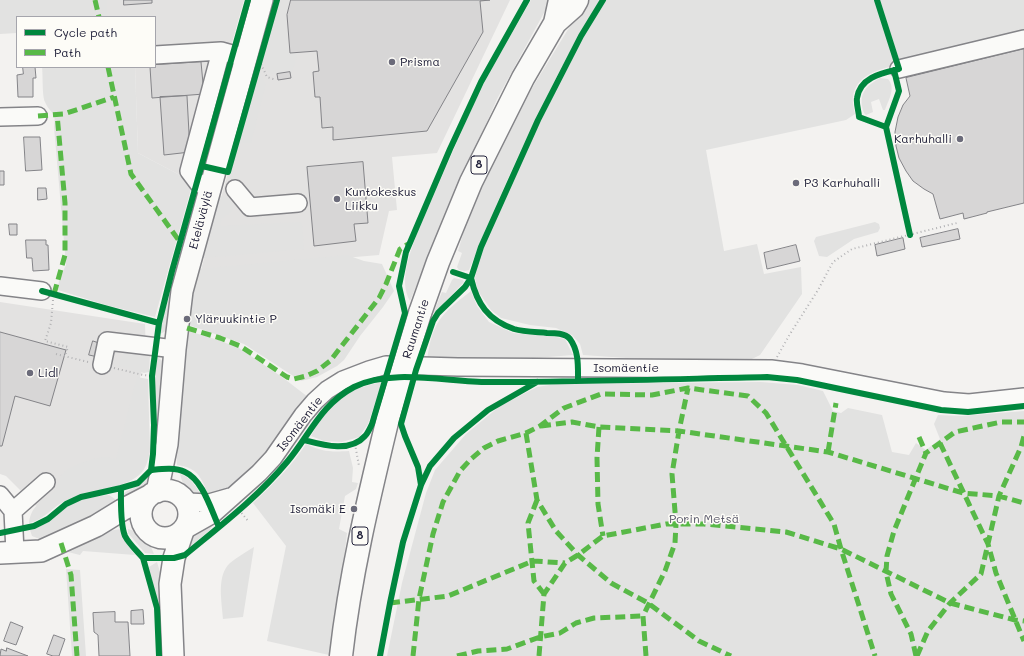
<!DOCTYPE html>
<html>
<head>
<meta charset="utf-8">
<style>
  body { margin:0 }
  #map { position:relative; width:1024px; height:656px; overflow:hidden; background:#f3f2f0; font-family:Mali,sans-serif }
  canvas { display:block }
  .legend { position:absolute; left:16px; top:16px; width:140px; height:52px; box-sizing:border-box; background:#fdfcf7; border:1px solid #a5a5ac; margin:0; padding:5px 7px; list-style:none; font-size:12px; color:#22223b }
  .legend li { display:flex; align-items:center; gap:8px; height:20px }
  .legend b { width:20px; border:1px solid #a5a5ac }
</style>
</head>
<body>
<div id="map">
<canvas width="1024" height="656"></canvas>
<ul class="legend">
<li><b style="height:5px;background:#00873e"></b>Cycle path</li>
<li><b style="height:5px;background:#58b947"></b>Path</li>
</ul>
</div>
<script>
const context = document.querySelector('canvas').getContext('2d');
context.lineJoin = 'round';
function paint(path, color) { context.fillStyle = color; context.fill(path, 'evenodd'); }
function stroke(path, color, width, dash) { context.strokeStyle = color; context.lineWidth = width; context.lineCap = dash ? 'butt' : 'round'; context.setLineDash(dash || []); context.stroke(path); }
function drawText(font, color, halo, rows, align = 'center') {
  context.font = font + ' Mali,sans-serif'; context.lineWidth = 3; context.setLineDash([]); context.textBaseline = 'middle'; context.strokeStyle = halo; context.fillStyle = color; for (const [text, x, y, turn = 0] of rows) {
    context.save(); context.translate(x, y); context.rotate((+turn || 0) * Math.PI / 180); context.textAlign = isNaN(turn) ? turn : align; if (halo) context.strokeText(text, 0, 0); context.fillText(text, 0, 0); context.restore();
  }
}
paint(new Path2D(`
  M107 0H244L193 182 138 153 135 67H155V17H107Z
  M276 0H510L437 153 392 157 397 210 389 211 379 255 201 270Z
  M0 302 145 324 146 355 118 459 36 506 6 476 0 474Z`), '#e3e2e1');
paint(new Path2D(`
  M0 0H107V17H17V33L0 34Z
  M279 0H291L286 15 289 53H298L292 72 270 74 264 63V55Z
  M531 0H551L497 99 433 246 410 301C398 280 411 251 418 231L474 103 491 70Z
  M586 0H600C548 85 507 178 469 270L465 271 459 270 457 267 462 253 458 251 469 214 507 129Z
  M603 0H876L894 63V66C876 70 856 76 853 97 852 102 854 109 855 114L846 120 706 150 724 251 757 244 764 274 801 267 802 294 760 355 746 362 669 361 583 355 580 344 572 335 556 328 530 325 501 318 491 310 478 291 475 278 481 247 538 120 581 36Z
  M880 0H1024V35L956 52 954 46 917 55 919 61 900 63Z
  M42 67H135L138 153 193 182 155 317 106 305 58 290 59 280 66 265 54 127C57 111 50 114 45 102 42 96 43 75 42 67Z
  M258 69 266 84 251 143H241L239 141Z
  M880 78 888 79C896 88 889 99 885 110H883L879 99 871 102 873 112 866 115C863 112 863 110 862 106 860 91 868 85 880 78Z
  M197 193 200 194 168 328 166 331 160 334 161 325Z
  M214 195 230 198 234 207 229 214 222 218 220 226 299 222 302 223 304 249 204 258 200 256Z
  M875 222 879 224 880 228 878 232 854 239 827 257 819 256 814 241 816 237Z
  M347 255 364 261 382 264 394 291 383 307 360 336 344 360 337 366 317 377 301 381 244 344 186 324 189 299 199 269Z
  M454 278 463 280 464 282 433 314 442 292 446 293 452 280Z
  M471 291 477 306 489 322 513 333 556 337 565 339 573 355 510 360 427 361C432 322 441 314 471 291Z
  M185 330 218 340 239 348 282 377 308 397 271 448 252 471 224 490 210 498C201 479 200 468 177 465L174 425Z
  M116 350 150 355 149 372 144 373 119 366 123 353Z
  M156 356 164 362 156 452 154 372Z
  M137 377 148 379 150 452C148 459 147 466 142 472 129 487 103 488 85 493 78 495 72 498 65 501 52 507 44 520 29 523 31 506 41 502 53 493 58 488 58 478 63 473 71 465 95 457 107 457 110 457 113 459 116 459Z
  M382 382 368 424 359 437 342 442 324 441 311 436C322 415 335 399 357 389 364 386 374 384 382 382Z
  M761 382 798 385 823 391 833 411 841 413 848 408 882 415 892 452 909 455 916 443 926 450 940 439 934 424 938 415 962 416 1024 411V656H387L402 583 426 493 435 470 466 434 500 406 537 387 556 384Z
  M306 444C323 452 331 452 349 451L353 468 352 482 358 483 356 489 345 496 339 529 347 533 344 559 329 655 267 641 286 546 253 503C273 484 291 467 306 444Z
  M180 474C191 477 198 489 203 499 188 494 184 489 180 474Z
  M150 475V485L123 503 122 495C127 490 131 490 137 486 142 483 146 480 150 475Z
  M109 495 115 499 117 507 42 540 32 536 30 530 39 527 74 502 98 496Z
  M211 522 212 526 210 530 184 552 183 542Z
  M121 529 123 539 135 555 83 551 80 555 68 552 67 547 101 532Z
  M128 529C142 532 149 541 154 554L145 553 128 533Z
  M254 547 243 617 223 619C222 602 216 576 230 563 237 557 246 552 254 547Z
  M157 562 163 582V656L160 610 152 584 149 567Z
  M66 569 80 570 86 656H72Z`), '#e2e2e1');
const building = new Path2D(`
  M124 0H152V3L124 5Z
  M291 0H490L480 1 483 32 427 131 333 140V127L322 128 320 97H315L313 72 319 71 317 51 290 53 287 15Z
  M1024 49V203L987 212V213L964 219 963 213 940 219 933 194 924 189 913 181 906 171 899 158 896 146 895 132 898 117 903 105 910 96 906 78Z
  M201 62 204 94 152 98 150 67H155V65Z
  M23 67H35L36 78H33V97H18L17 75 23 74Z
  M290 72 291 78 278 80 277 74Z
  M187 96 190 152 164 155 160 97Z
  M24 137H40L42 170 26 171Z
  M363 162 368 223 354 224 356 241 314 246 307 167Z
  M0 171H4V185H0Z
  M38 188H46L47 199 38 200Z
  M9 224H17V235H10Z
  M958 229 960 239 922 247 920 238Z
  M903 238 905 249 877 256 875 245Z
  M26 240H46V245H48L49 270 33 271 32 258H27Z
  M796 245 800 261 767 269 764 253Z
  M0 332 66 350 50 406 15 396 2 446H0Z
  M93 341 102 344 98 357 89 355Z
  M143 610 144 624H131V611Z
  M115 612V622H128L130 656H99L98 635 94 632 93 613Z
  M11 622 23 627 16 645 4 641Z
  M54 635 65 639 59 656H53L47 654Z
  M7 648 28 656H0L1 649 6 651Z`);
paint(building, '#d7d6d6');
stroke(building, '#848488', 1);
const minor = new Path2D(`
  M155 55 221 51 246 58
  M899 69 1024 39
  M0 117 38 116
  M210 189 198 183 189 171 221 51
  M235 189 250 207 298 203
  M0 286 42 291
  M102 365 107 341 175 349
  M0 495 13 511 15 552
  M187 502 209 503 230 497
  M13 511 46 482
  M183 531 213 514 259 473 273 458 303 415 315 401 327 390 343 380 369 370 386 365 458 367 771 369 802 373 944 401 969 403 1024 397`);
const major = new Path2D(`
  M141 514a24 24 0 1 1 48 0a24 24 0 1 1-48 0Z
  M157 492 167 444 175 349 182 291 262 0
  M0 553 41 551 96 526 122 510 149 496
  M173 656 170 584 174 558 183 531`);
const highway = new Path2D(`
  M555 23 573 7 577 0
  M420 313 438 262 471 182 523 78 555 23 560 0
  M341 656C350 575 369 497 388 418`);
stroke(minor, '#848488', 20);
stroke(major, '#848488', 24);
stroke(highway, '#848488', 25);
stroke(new Path2D(`
  M261 64 267 77 276 80
  M53 300 51 323 45 341 68 347 65 356
  M56 354 88 362
  M777 357 790 334 818 290 833 262 852 249 957 223
  M114 368 143 375 152 376
  M355 444 359 466
  M239 510 249 522`), '#b2b2b4', 2, [1, 3]);
stroke(minor, '#fafaf8', 17);
stroke(major, '#fafaf8', 21);
stroke(highway, '#fafaf8', 22);
const highwayBridge = new Path2D(`
  M388 418 420 313`);
stroke(highwayBridge, '#848488', 25, []);
stroke(highwayBridge, '#fafaf8', 22);
stroke(new Path2D(`
  M95 0 99 17
  M108 67 131 174 180 242
  M38 116 64 114 114 97
  M54 294 65 255V203L57 114
  M187 328 220 338 240 346 287 377 294 379 306 376 317 371 330 361 379 298 386 284 400 249 408 244
  M541 426 572 422 599 427 679 431 828 452 963 493 999 496 1024 503
  M599 427 597 458 598 504 603 536
  M526 433 537 500 556 531 578 555 611 583 648 603 699 641 731 656
  M919 437 926 453
  M940 443 988 544 996 573 1024 641
  M828 452 836 403
  M537 500 528 523 534 581 544 594
  M61 543 71 575 77 656
  M390 603 448 596 533 561 565 563
  M413 656 419 599 433 534 443 502 460 471 471 459 484 448 498 441 526 433 540 426 564 408 601 394 652 395 688 388 748 396 766 413 834 524 841 549 875 656
  M457 656 478 651 507 649 540 637 560 633 576 623 594 618 643 616
  M539 656 544 594 565 563 578 555 603 536 666 524H704L786 532 841 549 950 603 1015 620 1024 621
  M646 656 643 616 665 571 675 543 676 524 672 474 679 431 688 388
  M916 656 911 634 891 594 886 572 887 556 894 531 926 453 955 432 1001 422H1024
  M917 656 928 631 950 603 981 574 999 496 1021 447 1024 436`), '#58b947', 5, [10, 5]);
stroke(new Path2D(`
  M877 0 899 69C882 73 860 77 857 98 856 104 859 112 859 117L886 127
  M894 70 899 91 886 127 910 235
  M202 166 228 172 277 0
  M453 272 471 278C477 304 488 320 514 329 524 332 537 332 547 333 555 333 565 333 570 339 579 351 578 367 578 381
  M42 291 159 323
  M304 440C323 445 350 453 365 436 368 433 370 428 372 424L405 313 399 286 406 252 450 149 481 82 527 0
  M151 470C161 469 175 467 185 472 203 480 211 510 219 527
  M421 485 430 466 454 438 488 410 537 382
  M121 488 138 483 151 470 153 454 154 425 152 376 159 323 172 271 248 0
  M0 533 34 526 48 519 66 504 81 497 121 488C121 501 120 524 125 536 129 544 137 551 143 558H174L185 555C220 526 257 498 287 462 310 435 320 405 354 387 390 368 448 382 488 382 581 382 674 379 767 377L797 380 941 410 968 412 1024 406
  M143 558 157 608 159 656
  M380 656 390 603 403 542 421 485 418 467 405 436 401 424 416 370 433 321 438 313 465 287 471 278 481 247 538 120 581 36 603 0`), '#00873e', 6);
for (const [x, y, r, color] of [
  [392,62,4,"#6b6b7a"],
  [960,139,4,"#6b6b7a"],
  [796,183,4,"#6b6b7a"],
  [337,199,4,"#6b6b7a"],
  [187,319,4,"#6b6b7a"],
  [30,373,4,"#6b6b7a"],
  [354,509,4,"#6b6b7a"]
]) { const dot = new Path2D(); dot.arc(x, y, r, 0, 2 * Math.PI); context.fillStyle = color; context.fill(dot); stroke(dot, '#fdfcf7', 1.5); }
for (const [x, y, w] of [
  [479,165,16],
  [360,536,16]
]) { const box = new Path2D(); box.roundRect(x - w / 2, y - 9, w, 18, 3); context.fillStyle = '#fdfcf7'; context.fill(box); stroke(box, '#22223b', 1); }
drawText('bold 11px', '#22223b', null, [
  ["8",479,165],
  ["8",360,536]
]);
drawText('12px', '#22223b', '#fdfcf7', [
  ["Prisma",400,62],
  ["Karhuhalli",952,139,"right"],
  ["P3 Karhuhalli",804,183],
  ["Kuntokeskus",345,192],
  ["Liikku",345,206],
  ["Yläruukintie P",195,319],
  ["Lidl",38,373],
  ["Isomäki E",346,509,"right"]
], 'left');
drawText('12px', '#22223b', '#fdfcf7', [
  ["Eteläväylä",201,220,-75],
  ["Raumantie",416,329,-72],
  ["Isomäentie",626,368],
  ["Isomäentie",300,424,-52]
]);
drawText('12px', '#585769', '#fdfcf7', [
  ["Porin Metsä",704,519]
]);
</script>
</body>
</html>
